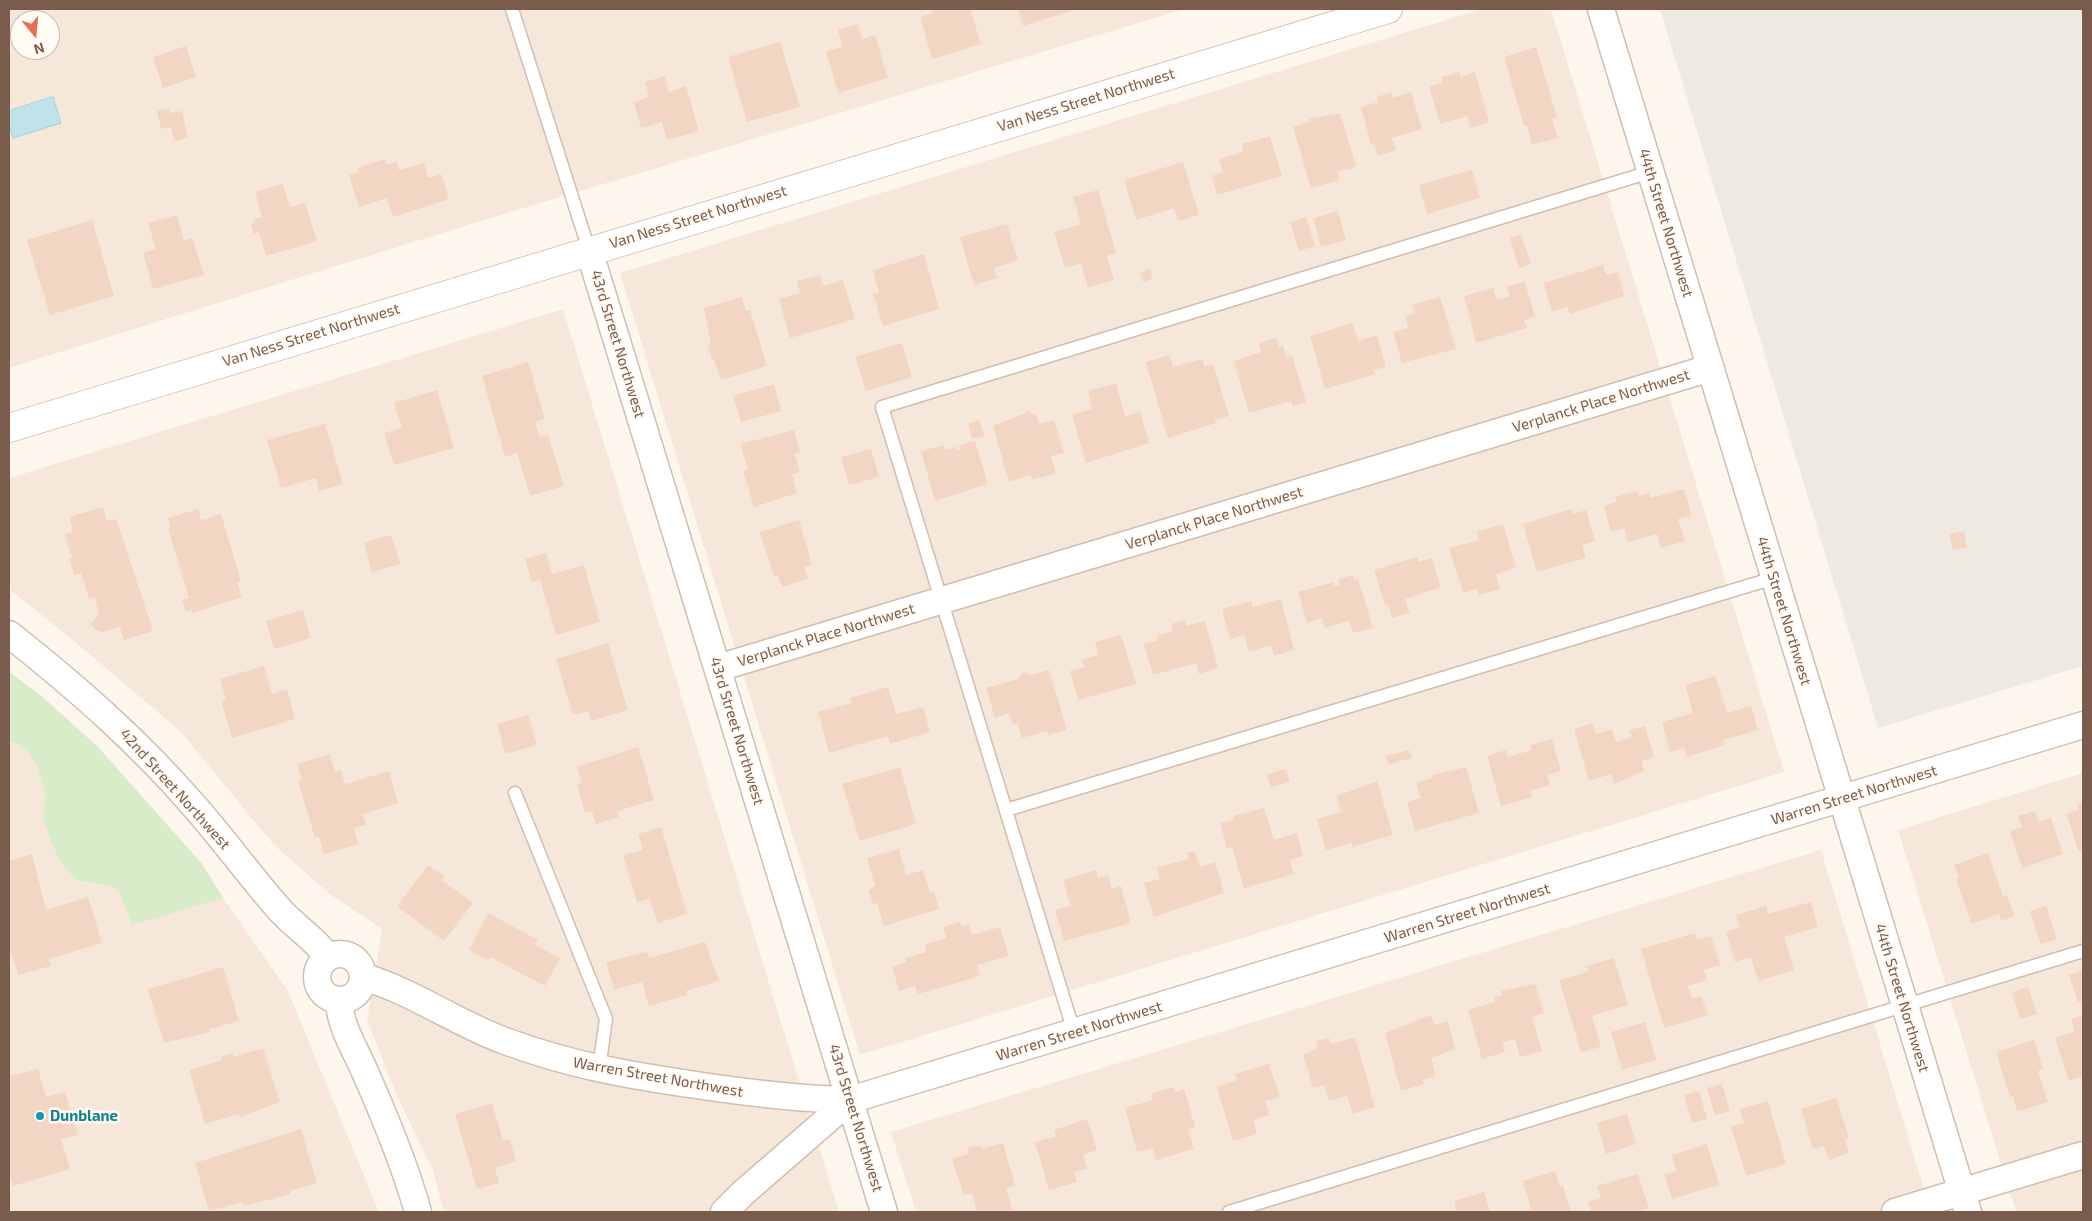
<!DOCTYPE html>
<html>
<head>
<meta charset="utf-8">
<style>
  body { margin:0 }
  #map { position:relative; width:2092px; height:1221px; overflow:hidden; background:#fdf6ec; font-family:"Exo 2",sans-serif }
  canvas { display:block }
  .frame { position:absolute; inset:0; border:10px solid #7a5c4d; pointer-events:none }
  .north { position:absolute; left:10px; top:10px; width:50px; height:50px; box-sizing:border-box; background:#fffaf3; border:1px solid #cabbb1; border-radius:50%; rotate:163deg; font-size:14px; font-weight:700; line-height:20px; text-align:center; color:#7a5c4d }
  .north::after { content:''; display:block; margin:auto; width:18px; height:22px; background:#e76f51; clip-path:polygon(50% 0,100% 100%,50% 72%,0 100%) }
</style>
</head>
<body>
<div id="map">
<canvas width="2092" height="1221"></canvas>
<div class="frame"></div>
<div class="north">N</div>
</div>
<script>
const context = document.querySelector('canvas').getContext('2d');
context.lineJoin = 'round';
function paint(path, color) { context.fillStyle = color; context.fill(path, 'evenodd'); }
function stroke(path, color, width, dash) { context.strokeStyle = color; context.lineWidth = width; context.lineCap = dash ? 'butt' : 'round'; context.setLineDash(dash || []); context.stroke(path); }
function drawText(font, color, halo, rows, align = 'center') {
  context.font = font + ' "Exo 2",sans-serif'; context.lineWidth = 5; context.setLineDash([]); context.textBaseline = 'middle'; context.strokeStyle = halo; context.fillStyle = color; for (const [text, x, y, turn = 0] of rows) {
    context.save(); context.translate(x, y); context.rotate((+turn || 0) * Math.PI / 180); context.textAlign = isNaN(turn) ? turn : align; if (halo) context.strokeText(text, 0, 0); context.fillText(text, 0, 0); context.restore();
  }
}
paint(new Path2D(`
  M9 9H1185L484 220 9 368ZM20 20H50V50H20Z
  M1482 9H1551L1784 772 860 1055 620 273Z
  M563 309 839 1212H444L433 1170 397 1096 367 1020 382 929 331 895 274 845 181 732 73 640 9 589V478Z
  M9 672 39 694 97 746 202 864 223 898 288 991 379 1212H9Z
  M2083 773V1212H2016L1898 830Z
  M1821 850 1931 1212H916L891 1132Z`), '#f5e8da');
paint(new Path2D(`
  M1660 9H2083V666L1878 728Z`), '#efe9e4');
paint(new Path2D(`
  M9 672 39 694 97 746 202 864 223 898 132 925 119 891 112 886 76 880 59 860 43 820 46 797 38 767 28 752 15 742 9 740Z`), '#d8ecc9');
const water = new Path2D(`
  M53 97 61 123 13 138 9 125V111Z`);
paint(water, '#bfe3e8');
stroke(water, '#a5d3da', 1);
paint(new Path2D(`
  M932 9H970L981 44 932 59 920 17 933 13Z
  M1018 9H1072L1073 10 1023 26Z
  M858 24 862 39 875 35 888 78 838 93 826 51 842 47 838 30Z
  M780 42 800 107 747 122 728 57Z
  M186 46 196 77 163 88 153 57Z
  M1536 47 1557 117 1552 119 1558 138 1532 145 1527 125 1524 126 1504 57Z
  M1459 72 1461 77 1475 72 1489 122 1470 128 1467 116 1440 124 1429 86 1443 83 1442 77Z
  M665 76 669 92 686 86 699 131 667 140 662 122 641 128 634 102 649 97 645 82Z
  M1391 92 1393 98 1411 92 1422 129 1392 138 1396 150 1378 156 1374 144 1371 145 1361 107 1378 102 1377 97Z
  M169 109 170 113 182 111 188 138 174 141 171 127 161 129 157 111Z
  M1340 113 1356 165 1351 169 1338 171 1340 180 1311 188 1293 127 1309 122V119Z
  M1270 136 1282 176 1217 195 1212 176 1223 172 1219 159 1243 152 1242 144Z
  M385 159 387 165 397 162 399 170 424 163 428 178 441 174 449 199 393 217 387 198 359 207 349 175 359 172 357 168Z
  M1183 162 1199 215 1178 221 1174 208 1136 220 1124 180Z
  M1472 170 1480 198 1427 214 1419 185Z
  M283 184 290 207 305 203 317 241 266 256 259 232 254 234 251 224 255 223 254 219 262 217 255 192Z
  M1098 190 1116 253 1107 256 1114 280 1088 288 1081 263 1065 268 1054 232 1081 224 1073 197Z
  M1338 211 1346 240 1321 247 1313 218Z
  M177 215 184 240 192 238 204 275 153 289 143 253 156 249 148 223Z
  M1306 217 1315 246 1299 251 1290 222Z
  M92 220 114 296 50 315 27 240Z
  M1007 224 1018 260 994 268 997 278 974 285 960 237Z
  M1521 234 1531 264 1519 268 1510 238Z
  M924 254 939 309 883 326 873 294 879 292 873 270Z
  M1603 265 1606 275 1618 272 1624 296 1570 314 1567 307 1552 312 1544 283Z
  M1150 269 1153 279 1143 282 1140 272Z
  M820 275 823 286 843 280 855 319 790 338 779 299 800 293 797 281Z
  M1525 282 1535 317 1524 320 1527 328 1476 343 1464 296 1493 288 1497 300 1510 296 1507 286Z
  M742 297 746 311 750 310 767 366 721 380 714 359 712 360 708 345 711 344 704 308Z
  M1440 297 1456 349 1402 363 1393 332 1408 328 1405 316 1415 313 1412 305Z
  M1352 323 1358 341 1377 335 1386 367 1373 370 1375 374 1325 389 1310 336Z
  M1276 338 1279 347 1283 346 1287 358 1292 355 1306 402 1293 406 1291 401 1249 413 1234 361 1261 352 1259 343Z
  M902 343 912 377 866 391 855 357Z
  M1169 355 1173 367 1202 359 1205 367 1213 364 1229 416 1215 420 1216 423 1168 438 1146 362Z
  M528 362 545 419 535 422 540 437 548 435 564 486 530 496 517 453 505 457 482 376Z
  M1116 383 1125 416 1140 412 1149 443 1086 463 1072 415 1092 409 1088 391Z
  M774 384 781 411 741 422 733 396Z
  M437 390 454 448 394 465 384 433 402 428 394 403Z
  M1030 411 1031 415 1036 414 1039 424 1054 420 1064 453 1051 456 1056 473 1032 480 1031 475 1009 482 993 426Z
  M979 420 984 436 972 439 968 424Z
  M325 424 343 484 319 491 316 478 281 488 267 440Z
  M794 430 800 452 795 454 800 472 792 475 797 493 754 507 743 471 748 469 740 444Z
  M975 441 988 484 935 501 921 451 944 445 945 450 956 447 957 451 960 450 959 445Z
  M871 449 879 477 849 485 841 457Z
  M1684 489 1692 516 1678 519 1685 541 1661 548 1657 534 1628 542 1624 528 1611 532 1604 506 1617 502 1615 497 1637 491 1638 496 1649 493 1651 498Z
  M103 507 107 521 116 519 153 631 124 640 120 627 103 632 95 630 91 624 99 613 94 597 89 599 81 573 74 575 69 558H72L65 534 73 531 69 517Z
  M198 509 201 520 221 514 241 581 237 582 242 597 193 613 192 610 186 612 182 600 189 598 168 528 171 527 168 518Z
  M1572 509 1573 514 1586 510 1595 541 1582 545 1586 558 1537 572 1523 524Z
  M799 520 812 564 804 567 808 579 782 587 778 575 774 576 760 532Z
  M1503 524 1516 568 1496 574 1500 589 1479 595 1477 589 1463 593 1449 548 1479 540 1476 532Z
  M1964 531 1967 547 1953 550 1949 534Z
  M391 535 400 564 372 572 364 542Z
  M546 553 552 574 584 565 600 622 556 635 540 580 532 582 525 559Z
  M1418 557 1419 562 1432 558 1441 587 1405 599 1410 613 1392 618 1388 604 1385 605 1374 570Z
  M1353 575 1354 580 1358 579 1373 628 1353 633 1349 621 1325 628 1322 618 1307 623 1298 592 1333 582 1334 586 1340 585 1338 579Z
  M1281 599 1294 650 1274 656 1271 645 1249 652 1244 635 1230 639 1222 609 1251 601 1253 607Z
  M303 610 311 638 274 649 266 621Z
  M1185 620 1186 626 1205 621 1218 668 1199 674 1196 663 1153 675 1144 644 1157 641 1156 636 1173 631 1171 624Z
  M1121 635 1136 684 1078 700 1070 671 1085 667 1082 660 1098 655 1095 642Z
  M608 643 628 710 591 721 588 711 573 715 556 659Z
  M264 666 272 694 287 689 295 719 232 738 221 701 226 700 220 679Z
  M1049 670 1067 730 1048 735 1047 731 1022 738 1017 723 1013 724 1009 713 995 718 986 688 1018 679 1023 671 1031 675Z
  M1715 676 1727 713 1751 706 1758 730 1723 740 1725 745 1686 757 1684 748 1670 752 1662 722 1693 713 1685 685Z
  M888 687 896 714 923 707 930 732 890 744 888 736 829 753 818 712 852 703 850 698Z
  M528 715 537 745 505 754 497 724Z
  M1593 723 1596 734 1612 729 1616 742 1632 737 1629 730 1645 726 1654 757 1641 761 1644 771 1614 784 1611 774 1589 781 1574 729Z
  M1552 739 1561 771 1547 775 1550 785 1530 791 1532 797 1501 806 1487 756 1506 750 1508 757 1531 750 1530 745Z
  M638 747 654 800 617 811 619 817 596 824 592 811 585 813 577 784 582 783 577 767Z
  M1409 750 1412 758 1389 764 1386 756Z
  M330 754 335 772 341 770 345 784 389 771 398 803 363 814 366 825 354 828 358 844 324 854 319 837 315 838 298 781 302 780 297 764Z
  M900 767 916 824 860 841 842 784Z
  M1466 767 1479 813 1415 831 1407 802 1421 798 1416 783 1433 778 1432 775Z
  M1286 769 1290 782 1271 787 1267 774Z
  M1377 781 1393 835 1352 847V843L1326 850 1317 819 1341 812 1337 796Z
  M2083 803V850L2078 851 2067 814 2078 810 2077 805Z
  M1264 808 1274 840 1297 833 1303 856 1290 860 1294 874 1244 888 1232 847 1227 848 1220 823 1234 820 1233 816Z
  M2035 811 2039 822 2051 818 2063 854 2022 868 2010 831 2022 827 2018 816Z
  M661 827 687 914 658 923 650 899 637 902 623 855 643 850 638 834Z
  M899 849 906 875 923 870 930 893 934 892 939 909 884 926 877 903 873 904 869 891 875 885 867 858Z
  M1194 851 1201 867 1215 862 1224 893 1154 917 1144 883 1160 879 1156 868 1188 859 1187 853Z
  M1988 853 2003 896 2007 895 2014 916 2001 921 1999 914 1972 924 1956 879 1959 878 1954 865Z
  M32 854 46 910 88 897 102 943 49 959 51 966 18 975 9 945V861Z
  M428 865 444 876 442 880 473 903 444 941 397 906Z
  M1096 870 1098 878 1108 876 1112 889 1121 886 1131 923 1064 941 1055 910 1071 906 1063 880Z
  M1811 902 1818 927 1784 937 1794 970 1758 981 1751 957 1735 962 1726 932 1740 927 1736 915 1766 906 1768 914Z
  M2046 906 2057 939 2041 944 2030 911Z
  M488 913 538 940 535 945 560 958 545 986 490 957 488 961 469 950Z
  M960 922 962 926 969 925 972 935 1000 927 1009 956 977 965 980 976 918 994 915 986 899 991 892 966 907 962 905 958 926 952 925 944 947 938 943 927Z
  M1695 933 1697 940 1711 936 1720 965 1704 970 1707 980 1688 986 1692 999 1701 996 1708 1015 1664 1028 1641 949Z
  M705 942 719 981 686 991 687 995 649 1006 642 982 614 990 606 962 647 952 649 958Z
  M1614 958 1628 1005 1592 1016 1601 1047 1581 1052 1559 980 1588 972 1587 966Z
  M223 967 239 1021 209 1029 210 1032 164 1043 148 989Z
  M2083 970V1001L2078 1002 2069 975Z
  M1535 984 1544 1013 1532 1017 1542 1051 1520 1057 1515 1039 1503 1042 1505 1052 1482 1059 1468 1010 1495 1002 1493 998 1502 995 1501 991Z
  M2028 987 2037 1014 2020 1019 2012 992Z
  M1431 1015 1434 1025 1448 1021 1455 1049 1431 1058 1436 1076 1422 1080 1424 1084 1401 1091 1385 1033Z
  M2083 1015V1082L2081 1077 2069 1081 2055 1038 2075 1031 2071 1019Z
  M1645 1022 1656 1060 1622 1070 1611 1032Z
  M1355 1037 1375 1107 1353 1114 1347 1096 1329 1101 1324 1085 1313 1088 1303 1055 1318 1048 1316 1041 1329 1038 1331 1044Z
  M2034 1040 2043 1069 2038 1071 2048 1102 2017 1112 2013 1096 2010 1097 1996 1052Z
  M263 1048 280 1102 240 1117 239 1114 205 1124 189 1070 222 1060 221 1057 233 1053 234 1057Z
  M1269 1064 1280 1097 1265 1101 1269 1115 1253 1120 1257 1134 1233 1141 1217 1087 1237 1080 1235 1074Z
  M9 1069 11 1076 38 1069 46 1097 65 1092 78 1135 61 1139 70 1169 13 1186 9 1171Z
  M1722 1084 1730 1111 1715 1115 1707 1088Z
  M1173 1087 1175 1092 1184 1089 1195 1127 1188 1129 1194 1149 1156 1160 1153 1148 1137 1152 1125 1108 1153 1100 1151 1093Z
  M1699 1091 1707 1119 1692 1123 1684 1095Z
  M1836 1098 1849 1138 1845 1140 1849 1153 1829 1160 1824 1146 1813 1149 1801 1109Z
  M1768 1101 1786 1164 1746 1176 1731 1126 1744 1123 1740 1109Z
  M492 1103 503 1141 510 1139 516 1162 495 1168 499 1183 477 1189 455 1114Z
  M1627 1114 1636 1144 1606 1154 1597 1123Z
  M1087 1119 1097 1150 1083 1155 1087 1169 1074 1172 1077 1182 1049 1190 1035 1142 1056 1136 1054 1130Z
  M301 1129 317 1183 290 1191 291 1194 244 1206 242 1202 209 1211 195 1163Z
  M1003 1143 1015 1186 1006 1188 1013 1212H977L972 1193 964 1195 952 1159 969 1154 968 1148 981 1145 982 1149Z
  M1707 1144 1719 1185 1672 1199 1664 1174 1676 1171 1672 1155Z
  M1555 1171 1560 1187 1563 1186 1571 1212H1532L1523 1181Z
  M1638 1174 1649 1208 1636 1212H1591L1588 1202 1601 1198 1597 1186Z
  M1484 1192 1490 1212H1457L1454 1201Z`), '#f3d5c3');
const lane = new Path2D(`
  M512 9 589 250
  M515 793 606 1019 599 1069
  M1006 810 1774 578
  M1074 1032 882 407 1650 172
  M1229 1212 2083 951`);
const street = new Path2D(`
  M1601 9 1968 1212
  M589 250 884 1212
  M9 634C76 687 139 742 195 807 224 840 250 876 279 909 294 926 314 938 328 957
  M718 668 1710 368
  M317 977a23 23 0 1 1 46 0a23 23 0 1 1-46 0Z
  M364 977C414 992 456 1023 505 1041 570 1065 627 1075 696 1085 749 1093 797 1099 850 1100L2083 725
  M339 1001C340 1026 355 1049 365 1072 385 1117 405 1165 418 1212
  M724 1212 743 1193 850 1100
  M1895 1212 2083 1155`);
const secondary = new Path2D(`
  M9 428 1388 9`);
stroke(lane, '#d1beb0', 15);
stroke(street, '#d1beb0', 29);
stroke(secondary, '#d6c0b0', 30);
stroke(lane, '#fff', 12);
stroke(street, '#fff', 26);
stroke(secondary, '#fff', 28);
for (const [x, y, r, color] of [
  [40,1116,5,"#0f9aa8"]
]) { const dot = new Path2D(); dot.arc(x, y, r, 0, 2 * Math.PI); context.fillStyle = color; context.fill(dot); stroke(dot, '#fffaf3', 2); }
drawText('15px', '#7a5c4d', '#fffaf3', [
  ["Van Ness Street Northwest",1086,100,-17],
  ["Van Ness Street Northwest",698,217,-17],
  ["44th Street Northwest",1666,223,73],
  ["Van Ness Street Northwest",311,335,-17],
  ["43rd Street Northwest",618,344,73],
  ["Verplanck Place Northwest",1601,401,-17],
  ["Verplanck Place Northwest",1214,518,-17],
  ["44th Street Northwest",1784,611,73],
  ["Verplanck Place Northwest",826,635,-17],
  ["43rd Street Northwest",737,731,73],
  ["42nd Street Northwest",175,789,48],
  ["Warren Street Northwest",1854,795,-17],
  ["Warren Street Northwest",1467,913,-17],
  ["44th Street Northwest",1902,998,73],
  ["Warren Street Northwest",1079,1031,-17],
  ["Warren Street Northwest",658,1077,10],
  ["43rd Street Northwest",856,1118,73]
]);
drawText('bold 15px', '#0d838f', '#fffaf3', [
  ["Dunblane",50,1116]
], 'left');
</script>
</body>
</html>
